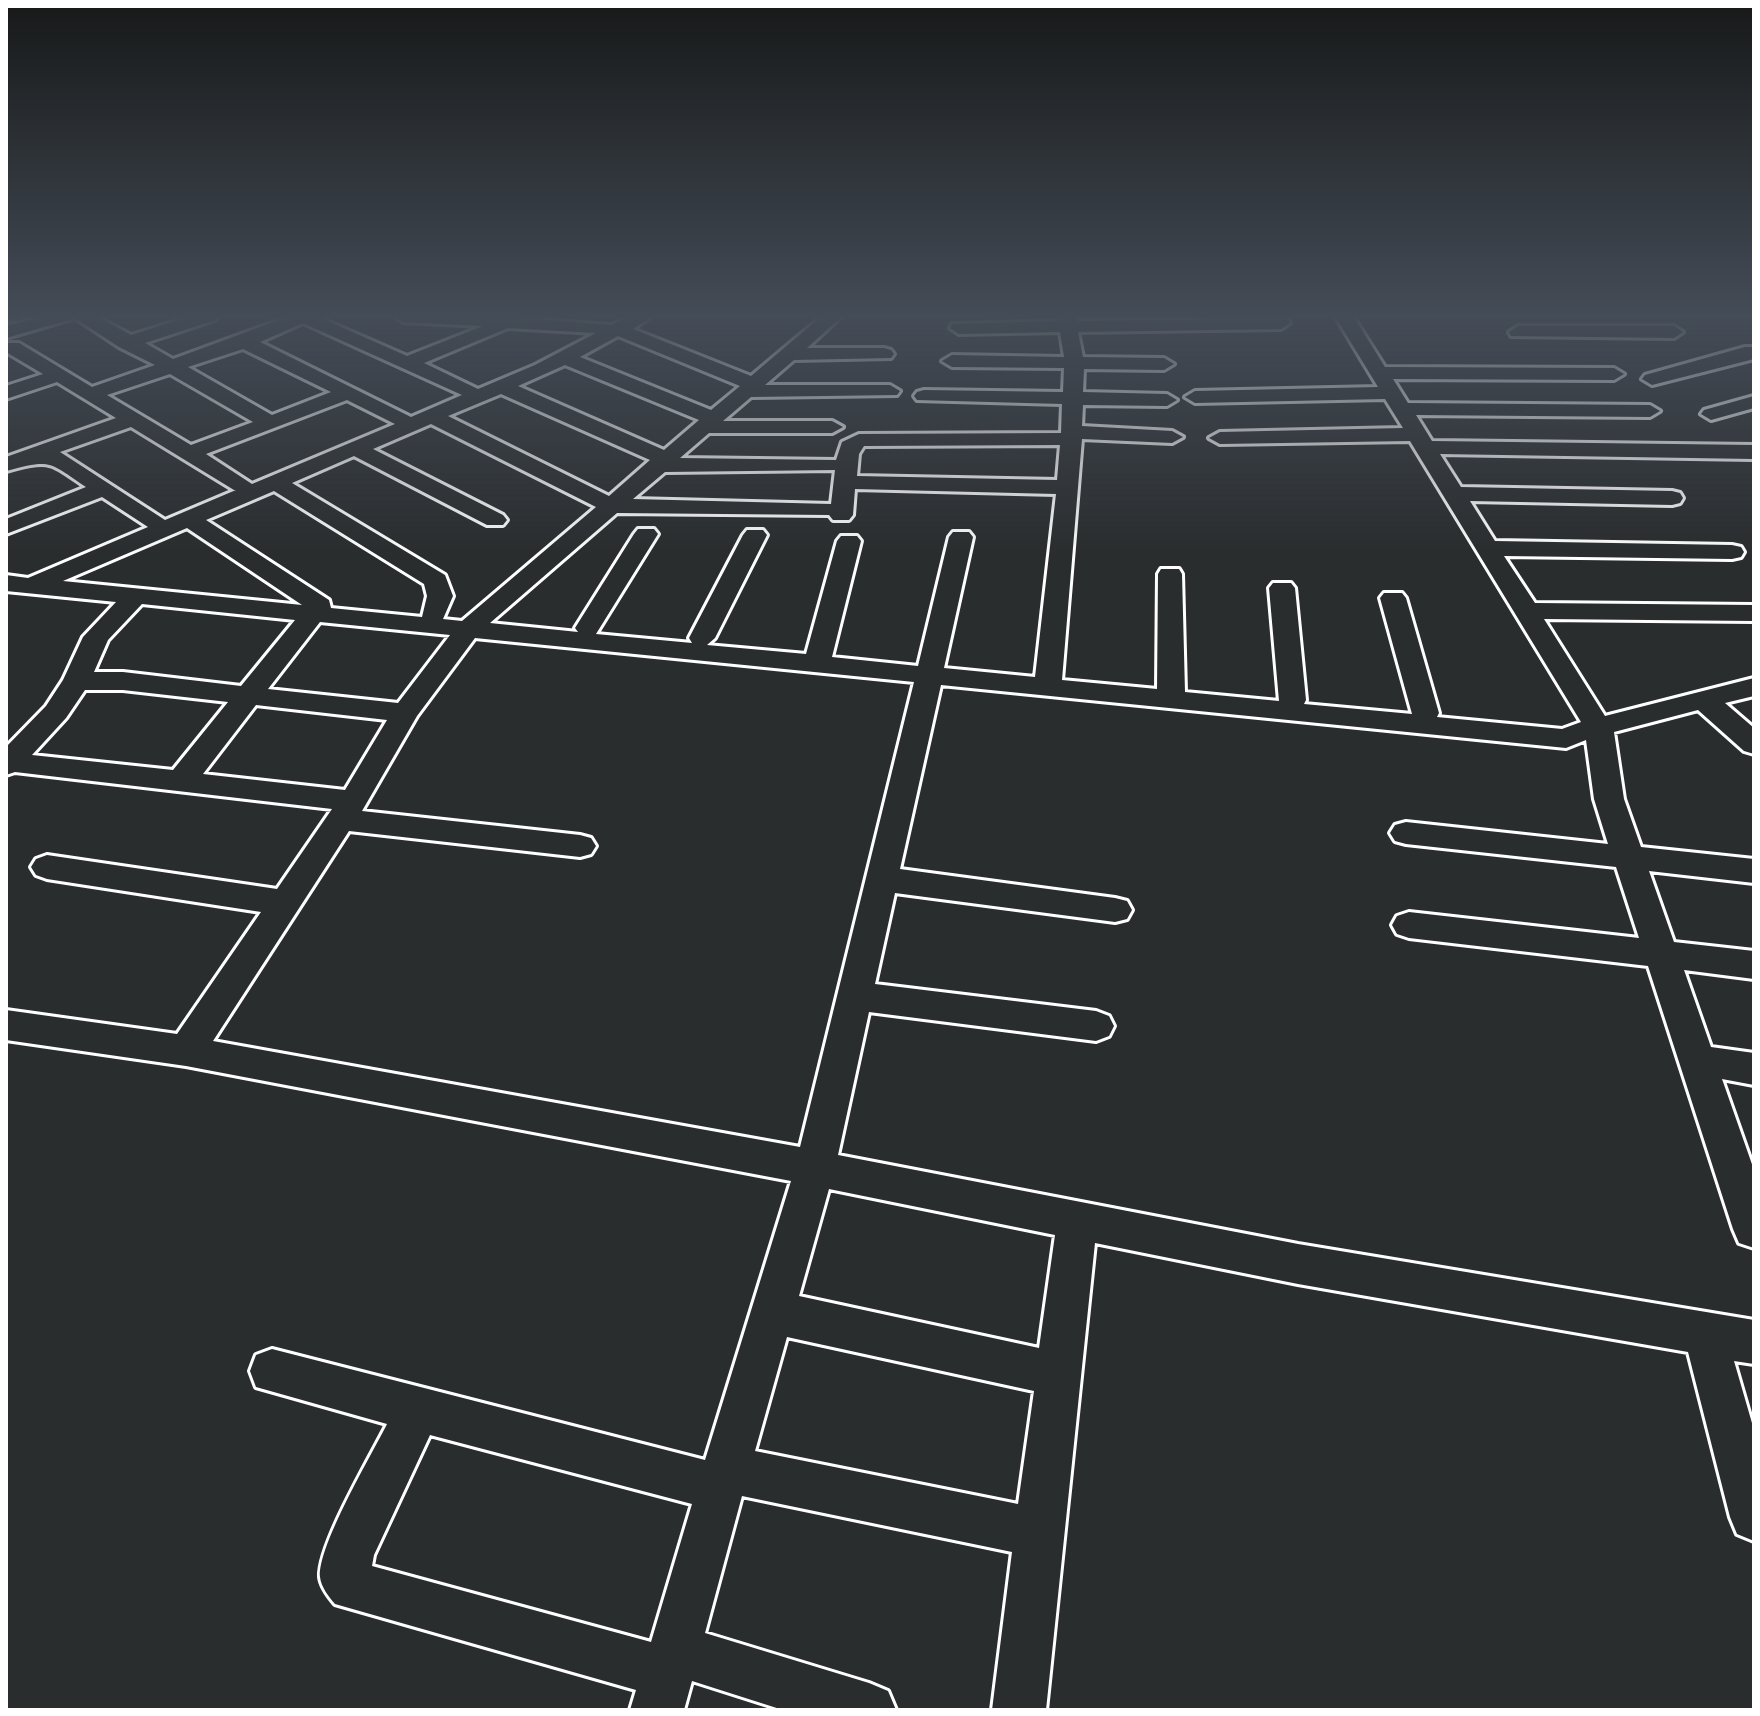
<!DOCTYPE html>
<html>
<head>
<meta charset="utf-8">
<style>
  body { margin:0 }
  #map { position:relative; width:1760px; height:1716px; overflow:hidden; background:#2a2d2e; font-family:"Shantell Sans",sans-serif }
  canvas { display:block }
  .frame { position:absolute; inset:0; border:8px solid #fff; pointer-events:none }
</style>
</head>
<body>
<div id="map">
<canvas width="1760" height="1716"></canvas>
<div class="frame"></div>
</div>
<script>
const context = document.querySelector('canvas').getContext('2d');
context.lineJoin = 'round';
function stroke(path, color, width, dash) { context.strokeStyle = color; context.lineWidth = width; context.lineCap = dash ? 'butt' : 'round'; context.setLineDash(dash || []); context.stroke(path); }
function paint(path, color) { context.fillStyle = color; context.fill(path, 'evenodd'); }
const minor = new Path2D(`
  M47 316H96L131 335 191 316H218L215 320 145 343 173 359 290 316H316L407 356 483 326 403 322 394 316H492L612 325 630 316H652L633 329 751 376 822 316H842L807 348H884L891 350 894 354 891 358 794 360 765 385H890L900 391 897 395 751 397 723 421H832L843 427 832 433H709L680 458 836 460 842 442 859 434 1061 433 1062 404 917 400 914 396 917 392 924 390 1063 392 1064 368 952 367 942 361 952 355 1064 357 1060 332 959 334 950 328 952 324 1058 321 1057 316H1075L1076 321 1288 319 1290 323 1281 329 1078 332 1083 357 1164 358 1174 364 1164 370 1084 369 1083 392 1167 394 1177 400 1167 406 1083 405 1082 426 1172 431 1183 437 1172 443 1082 439 1062 680 1157 689 1158 574 1161 569H1179L1182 574 1185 692 1279 701 1269 588 1273 583H1291L1295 588 1306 700 1304 704 1412 714 1380 598 1384 593H1402L1406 598 1439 713 1437 717 1562 729 1581 722 1410 441 1220 444 1209 438 1220 432 1403 428 1385 399 1195 403 1185 397 1195 391 1378 387 1335 316H1353L1385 367 1614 368 1624 374 1614 380 1393 379 1408 403 1650 405 1660 411 1650 417 1416 415 1432 441 1754 445V459L1440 454 1461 487 1672 491 1680 493 1683 498 1680 503 1672 505 1470 501 1495 541 1732 545 1741 547 1744 552 1741 557 1732 559 1504 556 1535 603 1754 605V621L1544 619 1605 716 1754 678V696L1725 703 1754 728V754L1744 751 1698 710 1614 732 1624 799 1641 847 1754 859V883L1649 871 1674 942 1754 951V979L1684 970 1711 1047 1754 1053V1085L1722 1079 1754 1170V1248L1739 1243 1733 1229 1648 966 1409 938 1397 934 1392 925 1397 916 1409 912 1639 938 1616 867 1406 844 1395 841 1390 833 1395 825 1406 822 1608 844 1594 799 1586 740 1566 748 941 685 900 869 1115 898 1127 901 1132 910 1127 919 1115 922 895 893 875 984 1096 1011 1109 1016 1114 1026 1109 1036 1096 1041 869 1012 838 1155 1298 1244 1754 1320V1364L1734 1361 1754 1430V1541L1737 1534 1730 1517 1688 1352 1298 1284 1095 1243 1046 1710H992L1012 1552 742 1496 705 1633 869 1683 888 1691 896 1710H783L692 1681 684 1710H630L636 1690 335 1604C329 1597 321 1587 320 1577 318 1545 371 1456 387 1424L256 1387 250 1371 256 1355 272 1349 705 1460 791 1181 186 1066 6 1040V1010L177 1034 261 912 47 879 36 875 31 867 36 859 47 855 277 889 332 809 15 772 6 775V747L46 706 63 680 83 637 116 602 6 591V575L28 578 148 527 102 497 6 534V519L86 487C48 461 51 459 6 471V457L116 418 57 382 6 399V386L43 374 6 352V343H19L92 387 155 365 119 347 75 318 6 338V326ZM303 323 462 395 411 417 260 342ZM508 328 596 333 535 365 478 389 424 363ZM618 336 740 386 711 410 580 357ZM243 349 331 392 272 415 188 367ZM565 365 699 420 664 450 518 386ZM170 374 253 422 191 445 107 395ZM501 394 650 460 609 496 448 416ZM347 400 395 424 252 484 206 454ZM431 424 596 507 462 621 443 619 453 596 445 575 292 483 354 456 487 525H503L507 520 503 515 373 449ZM131 427 234 490H236L165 520 60 452ZM1060 445 1057 480 857 476 859 454 864 446ZM835 470 831 504 633 499 665 472ZM855 489 1056 494 1035 677 944 668 973 537 969 532H953L949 537 918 666 832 657 861 541 857 536H841L837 541 806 654 707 645 715 638 767 535 763 530H747L743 535 689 638 692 643 596 634 658 534 654 529H638L634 534 575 628 578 632 490 623 617 513 829 515 833 520H849L853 515ZM274 491 424 584 427 596 422 617 331 608 329 600 206 520ZM187 528 302 605 63 581ZM142 604 295 620 241 686 123 672H94L108 640ZM320 622 450 635 398 703 268 689ZM475 638 914 682 800 1147 213 1041 349 831 580 857 591 854 596 846 591 838 580 835 362 811 417 716ZM85 690H123L228 702 173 770 32 755 66 718ZM256 705 387 720 345 790 203 774ZM829 1189 1055 1235 1039 1348 799 1296ZM787 1337 1034 1391 1018 1504 755 1451ZM430 1435 692 1504 651 1642 372 1566 374 1555Z
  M1518 326H1674L1683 332 1674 338 1511 336 1509 332Z
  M1745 347H1754V359L1652 385 1642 379 1645 375Z
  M1754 396V408L1711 420 1701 414 1704 410Z`);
stroke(minor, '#fff', 6);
paint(minor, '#2a2d2e');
stroke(new Path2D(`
  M6 322 32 316`), '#fff', 4, [8, 4]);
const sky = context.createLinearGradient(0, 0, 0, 556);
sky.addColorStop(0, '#171919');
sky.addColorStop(0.57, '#444c57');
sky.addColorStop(1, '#444c5700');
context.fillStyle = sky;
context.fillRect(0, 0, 1760, 556);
</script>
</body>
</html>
